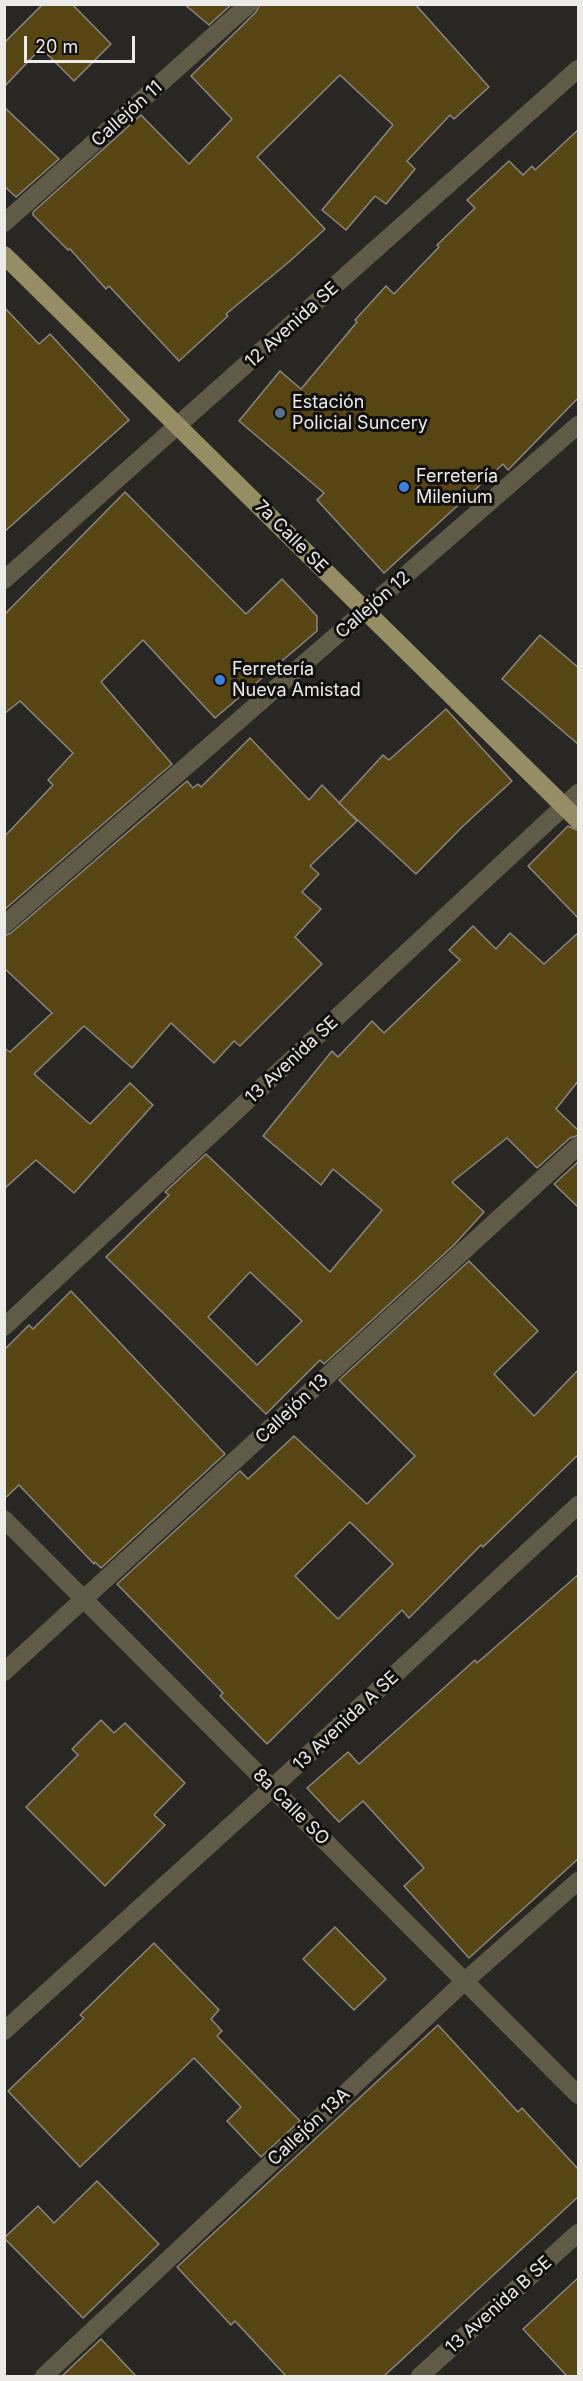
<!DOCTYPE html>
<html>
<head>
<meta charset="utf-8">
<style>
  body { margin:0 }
  #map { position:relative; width:583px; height:2381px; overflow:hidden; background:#292723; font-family:Inter,sans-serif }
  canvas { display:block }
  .frame { position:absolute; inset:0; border:6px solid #ecebe8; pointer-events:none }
  .scale { position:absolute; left:24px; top:36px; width:111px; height:27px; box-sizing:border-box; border:3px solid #ecebe8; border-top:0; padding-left:8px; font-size:18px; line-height:21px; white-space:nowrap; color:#ecebe8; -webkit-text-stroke:4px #11100e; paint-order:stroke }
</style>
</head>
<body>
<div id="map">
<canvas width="583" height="2381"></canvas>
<div class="frame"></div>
<div class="scale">20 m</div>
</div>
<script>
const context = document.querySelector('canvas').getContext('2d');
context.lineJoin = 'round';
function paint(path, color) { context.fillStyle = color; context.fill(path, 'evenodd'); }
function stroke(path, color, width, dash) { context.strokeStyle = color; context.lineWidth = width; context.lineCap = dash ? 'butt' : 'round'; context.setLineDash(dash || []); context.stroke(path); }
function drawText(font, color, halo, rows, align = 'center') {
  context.font = font + ' Inter,sans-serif'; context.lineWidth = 6; context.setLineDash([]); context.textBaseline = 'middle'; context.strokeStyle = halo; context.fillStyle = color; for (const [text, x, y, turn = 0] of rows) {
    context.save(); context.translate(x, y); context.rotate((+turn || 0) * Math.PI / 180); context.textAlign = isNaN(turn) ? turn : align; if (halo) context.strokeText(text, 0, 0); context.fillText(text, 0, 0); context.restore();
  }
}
const building = new Path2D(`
  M43 4H72L111 44 74 81 41 48 4 87V43Z
  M184 4H232L209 25Z
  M260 4H415L489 87 454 119 450 115 407 161 415 169 386 204 375 196 346 230 322 210 393 125 340 75 257 157 325 229 290 261 226 314 228 316 179 361 109 286 106 289 70 249 68 250 33 215V212L141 115 189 164 232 119 191 76 256 12Z
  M4 107 59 159 16 197 4 186Z
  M579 129V397L508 470 503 464 384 573 317 500 324 493 239 421 280 371 301 389 357 322 355 320 386 286 394 294 439 247 437 245 475 208 467 200 509 161 523 175 532 166 535 170Z
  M4 307 39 344 50 334 129 420 4 532Z
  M125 492 246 614 282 579 317 616V631L215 718 143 640 101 682 172 764 4 910V837L53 785 48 780 73 753 20 701 4 714 5 614Z
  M540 635 579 668V745L502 679Z
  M446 709 512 781 462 827 416 874 339 803 383 755 389 760Z
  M250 738 309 800 322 785 357 821 310 866 319 874 302 892 321 909 295 937 322 964 240 1046 234 1041 214 1063 171 1023 132 1068 84 1026 34 1074 90 1124 130 1083 153 1105 74 1193 36 1160 4 1189V1048L10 1052 52 1013 4 968V936L11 933 187 781 193 788 198 784 201 787Z
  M568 826 579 831V919L528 866Z
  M473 926 496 949 510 933 544 964 579 932V1080L556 1109 579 1131V1135L570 1138 537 1168 507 1138 452 1182 484 1212 454 1245 324 1364 320 1360 266 1414 106 1257 169 1195 165 1192 206 1154 330 1272 382 1210 333 1169 321 1185 263 1136 332 1051 338 1057 372 1021 384 1033 460 960 449 950ZM250 1272 302 1321 257 1365 208 1317Z
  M579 1161V1208L554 1184Z
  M469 1261 538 1331 494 1374 534 1416 579 1369V1454L483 1547 481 1545 409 1618 402 1610 267 1744 220 1696 223 1693 117 1584 240 1471 248 1479 294 1436 367 1504 415 1456 339 1380ZM350 1522 393 1564 338 1619 295 1576Z
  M71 1291 225 1454 101 1568 95 1562 94 1564 19 1485 4 1499V1350L29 1325 33 1329Z
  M579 1574V1858L469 1958 404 1886 424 1868 363 1801 339 1822 307 1788 348 1752 359 1764 475 1660 477 1663Z
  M101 1720 114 1733 125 1723 185 1783 154 1815 165 1825 105 1886 26 1807 78 1755 72 1749Z
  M335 1927 386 1979 354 2010 303 1959Z
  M154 1943 219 2010 211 2019 222 2031 217 2036 300 2121 261 2157 227 2121 241 2107 194 2058 80 2167 8 2091 84 2018 80 2015Z
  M438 2025 518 2112 522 2108 579 2170V2196L384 2376H286L235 2321 231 2325 177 2267Z
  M97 2181 159 2244 83 2318 4 2238 38 2206 54 2223Z
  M579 2277V2376H567L523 2329Z
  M101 2339 136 2376H62Z`);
paint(building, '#574514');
stroke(building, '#898781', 1.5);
stroke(new Path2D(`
  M4 223 249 4
  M4 580 578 69
  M4 925 578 425
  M4 1327 578 793
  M4 1519 578 2095
  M4 1672 578 1146
  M4 2031 272 1788 578 1505
  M44 2376 465 1981 578 1881
  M420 2376 578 2233`), '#5f5b47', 18);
stroke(new Path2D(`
  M4 255 578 820`), '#958d64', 18);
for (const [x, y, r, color] of [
  [280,413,6,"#5c6f8a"],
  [404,487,6,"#3f7fe0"],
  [220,680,6,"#3f7fe0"]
]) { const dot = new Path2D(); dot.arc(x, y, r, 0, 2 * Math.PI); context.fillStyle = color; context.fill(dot); stroke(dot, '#11100e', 2); }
drawText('18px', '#ecebe8', '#11100e', [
  ["Callejón 11",127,114,-42],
  ["12 Avenida SE",292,325,-42],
  ["7a Calle SE",291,537,45],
  ["Callejón 12",373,605,-41],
  ["13 Avenida SE",292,1060,-43],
  ["Callejón 13",292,1409,-43],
  ["13 Avenida A SE",346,1721,-43],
  ["8a Calle SO",291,1807,45],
  ["Callejón 13A",309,2127,-43],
  ["13 Avenida B SE",499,2305,-42]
]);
drawText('18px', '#ecebe8', '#11100e', [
  ["Estación",292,403],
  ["Policial Suncery",292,424],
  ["Ferretería",416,477],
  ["Milenium",416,498],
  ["Ferretería",232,670],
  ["Nueva Amistad",232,691]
], 'left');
</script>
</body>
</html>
